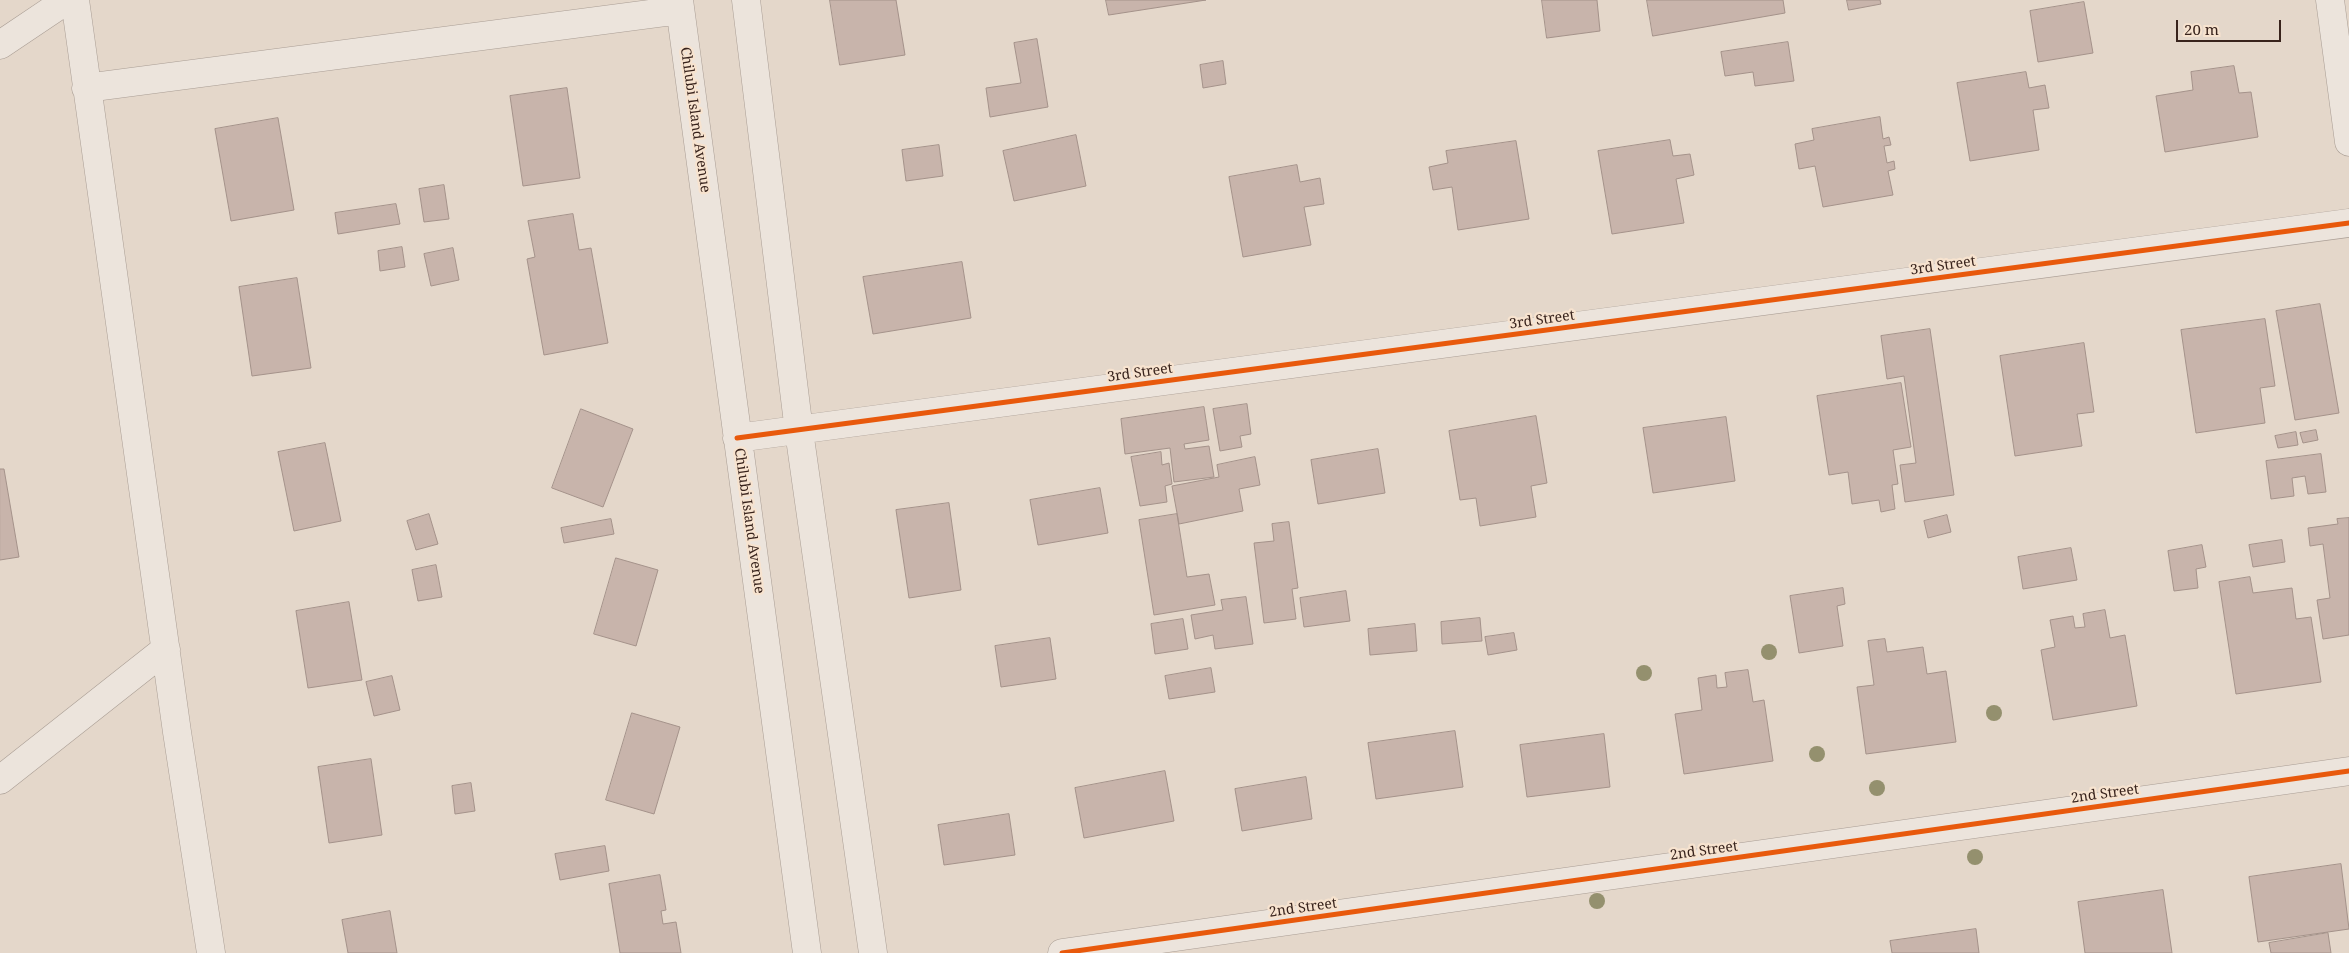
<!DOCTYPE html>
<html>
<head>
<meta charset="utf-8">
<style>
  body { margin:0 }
  #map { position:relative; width:2349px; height:953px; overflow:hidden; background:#e4d7ca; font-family:"Noto Serif",serif }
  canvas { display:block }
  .scale { position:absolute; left:2176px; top:20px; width:105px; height:22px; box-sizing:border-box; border:2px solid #38231c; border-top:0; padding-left:6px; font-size:15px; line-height:18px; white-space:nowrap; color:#38231c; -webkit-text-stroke:4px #f7e3cf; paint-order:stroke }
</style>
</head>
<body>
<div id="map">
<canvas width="2349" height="953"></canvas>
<div class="scale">20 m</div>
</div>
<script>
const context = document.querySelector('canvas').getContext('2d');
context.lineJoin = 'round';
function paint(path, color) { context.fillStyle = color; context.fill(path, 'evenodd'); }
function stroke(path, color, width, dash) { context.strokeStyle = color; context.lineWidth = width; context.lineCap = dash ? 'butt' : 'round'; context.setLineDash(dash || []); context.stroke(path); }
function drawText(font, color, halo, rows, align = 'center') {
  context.font = font + ' "Noto Serif",serif'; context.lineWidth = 4.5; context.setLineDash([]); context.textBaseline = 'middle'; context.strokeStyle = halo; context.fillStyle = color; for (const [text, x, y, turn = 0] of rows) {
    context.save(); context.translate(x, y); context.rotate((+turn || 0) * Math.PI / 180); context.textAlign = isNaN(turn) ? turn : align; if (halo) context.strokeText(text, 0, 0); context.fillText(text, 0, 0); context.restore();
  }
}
const building = new Path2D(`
  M830 0H896L905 55 840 65Z
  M1106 0H1206L1109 15Z
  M1542 0H1597L1600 31 1547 38Z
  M1647 0H1783L1785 13 1653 36Z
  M1847 0H1880L1881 4 1849 10Z
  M2084 2 2093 53 2038 62 2030 11Z
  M1037 39 1048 107 990 117 986 88 1021 83 1014 43Z
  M1788 42 1794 81 1755 86 1753 72 1725 76 1721 52Z
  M1223 61 1226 84 1203 88 1200 65Z
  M2234 66 2239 93 2251 92 2258 137 2165 152 2156 96 2193 90 2191 72Z
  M2026 72 2029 88 2045 85 2049 108 2033 110 2039 150 1970 161 1957 83Z
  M567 88 580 178 523 186 510 96Z
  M1880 117 1883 139 1889 137 1891 145 1884 146 1887 163 1894 161 1895 169 1888 171 1893 195 1823 207 1815 166 1799 169 1795 144 1814 140 1812 129Z
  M278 118 294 210 231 221 215 129Z
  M1076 135 1086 186 1014 201 1003 151Z
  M1670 140 1673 156 1690 154 1694 175 1676 179 1684 223 1612 234 1598 151Z
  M1516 141 1529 219 1458 230 1452 187 1433 190 1429 167 1448 163 1446 151Z
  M939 145 943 176 906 181 902 150Z
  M1297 165 1300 182 1320 178 1324 204 1304 207 1311 245 1243 257 1229 177Z
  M444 185 449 219 424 222 419 189Z
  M396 204 400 224 338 234 335 213Z
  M573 214 579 250 591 248 608 343 544 355 527 259 535 257 528 221Z
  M402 247 405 267 380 271 378 251Z
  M453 248 459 280 431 286 424 254Z
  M962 262 971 318 873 334 863 277Z
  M297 278 311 368 252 376 239 287Z
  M2320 304 2339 413 2295 420 2276 311Z
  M2265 319 2275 386 2260 388 2265 423 2196 433 2181 330Z
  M1930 329 1954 495 1905 502 1900 465 1916 463 1904 376 1887 379 1881 336Z
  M2084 343 2094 412 2077 414 2082 446 2015 456 2000 356Z
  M1901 383 1911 447 1893 450 1898 484 1892 485 1895 509 1881 512 1879 500 1852 504 1848 472 1829 475 1817 396Z
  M1247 404 1251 434 1240 436 1242 447 1220 451 1213 409Z
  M1204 407 1209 440 1184 444 1185 449 1209 446 1214 477 1174 482 1170 448 1125 454 1121 419Z
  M581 409 633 429 603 507 552 488Z
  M1536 416 1547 483 1531 486 1536 517 1480 526 1476 498 1460 500 1449 431Z
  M1726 417 1735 481 1653 493 1643 428Z
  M2316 430 2318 440 2303 443 2300 433Z
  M2296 432 2298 445 2278 448 2275 436Z
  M325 443 341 521 294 531 278 452Z
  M1378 449 1385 493 1318 504 1311 460Z
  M1161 452 1162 465 1169 463 1172 484 1165 486 1167 502 1140 506 1131 457Z
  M2321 454 2326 492 2308 494 2305 476 2292 478 2294 496 2271 499 2266 461Z
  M1255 457 1260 485 1239 489 1243 511 1179 524 1172 486 1219 477 1217 465Z
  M0 469H4L19 557 0 560Z
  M1100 488 1108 533 1038 545 1030 500Z
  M949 503 961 590 909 598 896 510Z
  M429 514 438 544 416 550 407 521Z
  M1177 514 1187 577 1209 574 1215 605 1154 615 1139 520Z
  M1947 515 1951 532 1928 538 1924 521Z
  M2349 518V635L2323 639 2317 600 2330 598 2323 544 2310 546 2308 528 2338 524 2337 519Z
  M611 519 614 534 564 543 561 528Z
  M1289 522 1298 588 1292 589 1296 619 1264 623 1254 543 1274 541 1272 524Z
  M2282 540 2285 562 2253 567 2249 545Z
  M2202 545 2206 567 2196 569 2198 588 2174 591 2168 551Z
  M2071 548 2077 580 2023 589 2018 557Z
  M616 558 658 570 636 646 594 634Z
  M436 565 442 597 418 601 412 570Z
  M2250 577 2253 593 2292 588 2296 619 2311 617 2321 682 2236 694 2219 582Z
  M1843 588 1845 604 1837 606 1843 646 1799 653 1790 596Z
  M1346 591 1350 621 1304 627 1300 598Z
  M1246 597 1253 644 1215 649 1213 635 1195 639 1191 615 1223 610 1221 600Z
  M349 602 362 680 308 688 296 611Z
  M2105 610 2110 638 2125 635 2137 706 2053 720 2041 650 2055 647 2050 620 2073 616 2075 628 2085 627 2083 614Z
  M1480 618 1482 641 1442 644 1441 622Z
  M1183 619 1188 649 1155 654 1151 624Z
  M1415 624 1417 651 1370 655 1368 629Z
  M1514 633 1517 650 1488 655 1485 637Z
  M1050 638 1056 679 1001 687 995 646Z
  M1885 639 1887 652 1923 647 1927 674 1946 671 1956 742 1866 754 1857 687 1874 685 1868 641Z
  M1211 668 1215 692 1169 699 1165 676Z
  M1748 670 1753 702 1764 700 1773 761 1684 774 1675 714 1702 710 1698 678 1716 675 1717 688 1727 687 1725 673Z
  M392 676 400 710 374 716 366 682Z
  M632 713 680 727 654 814 606 800Z
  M1455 731 1463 787 1376 799 1368 743Z
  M1604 734 1610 787 1527 797 1520 745Z
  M371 759 382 835 329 843 318 767Z
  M1165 771 1174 821 1084 838 1075 788Z
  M1306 777 1312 819 1242 831 1235 789Z
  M471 783 475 811 455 814 452 786Z
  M1009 814 1015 855 944 865 938 825Z
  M605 846 609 871 560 880 555 854Z
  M2341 864 2349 929 2258 942 2249 877Z
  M660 875 666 910 661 911 663 924 676 922 681 953H620L609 884Z
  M2163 890 2172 953H2085L2078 902Z
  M390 911 397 953H348L342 920Z
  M1976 929 1979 953H1892L1890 941Z
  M2328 933 2331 953H2271L2269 943Z`);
paint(building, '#c8b4ab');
stroke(building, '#a4928a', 1);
const minor = new Path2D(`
  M75 0 177 732 211 953
  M679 0 807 953
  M746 0 799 431 873 953
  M2330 0 2349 142
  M0 45 67 0
  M86 88 680 10
  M737 438 2349 223
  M0 780 166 649
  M1062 953 2349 771`);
stroke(minor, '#a99d94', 29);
stroke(minor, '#ece4dc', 28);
stroke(new Path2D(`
  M737 438 2349 223
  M1062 953 2349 771`), '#e8590c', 5);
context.fillStyle = '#94906e';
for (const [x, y] of [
  [1769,652],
  [1644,673],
  [1994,713],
  [1817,754],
  [1877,788],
  [1975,857],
  [1597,901]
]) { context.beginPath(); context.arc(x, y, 8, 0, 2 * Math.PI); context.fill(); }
drawText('14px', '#38231c', '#f7e3cf', [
  ["Chilubi Island Avenue",695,120,82],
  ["3rd Street",1943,266,-8],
  ["3rd Street",1542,320,-8],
  ["3rd Street",1140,373,-8],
  ["Chilubi Island Avenue",749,521,82],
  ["2nd Street",2105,794,-8],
  ["2nd Street",1704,851,-8],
  ["2nd Street",1303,908,-8]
]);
</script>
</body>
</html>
